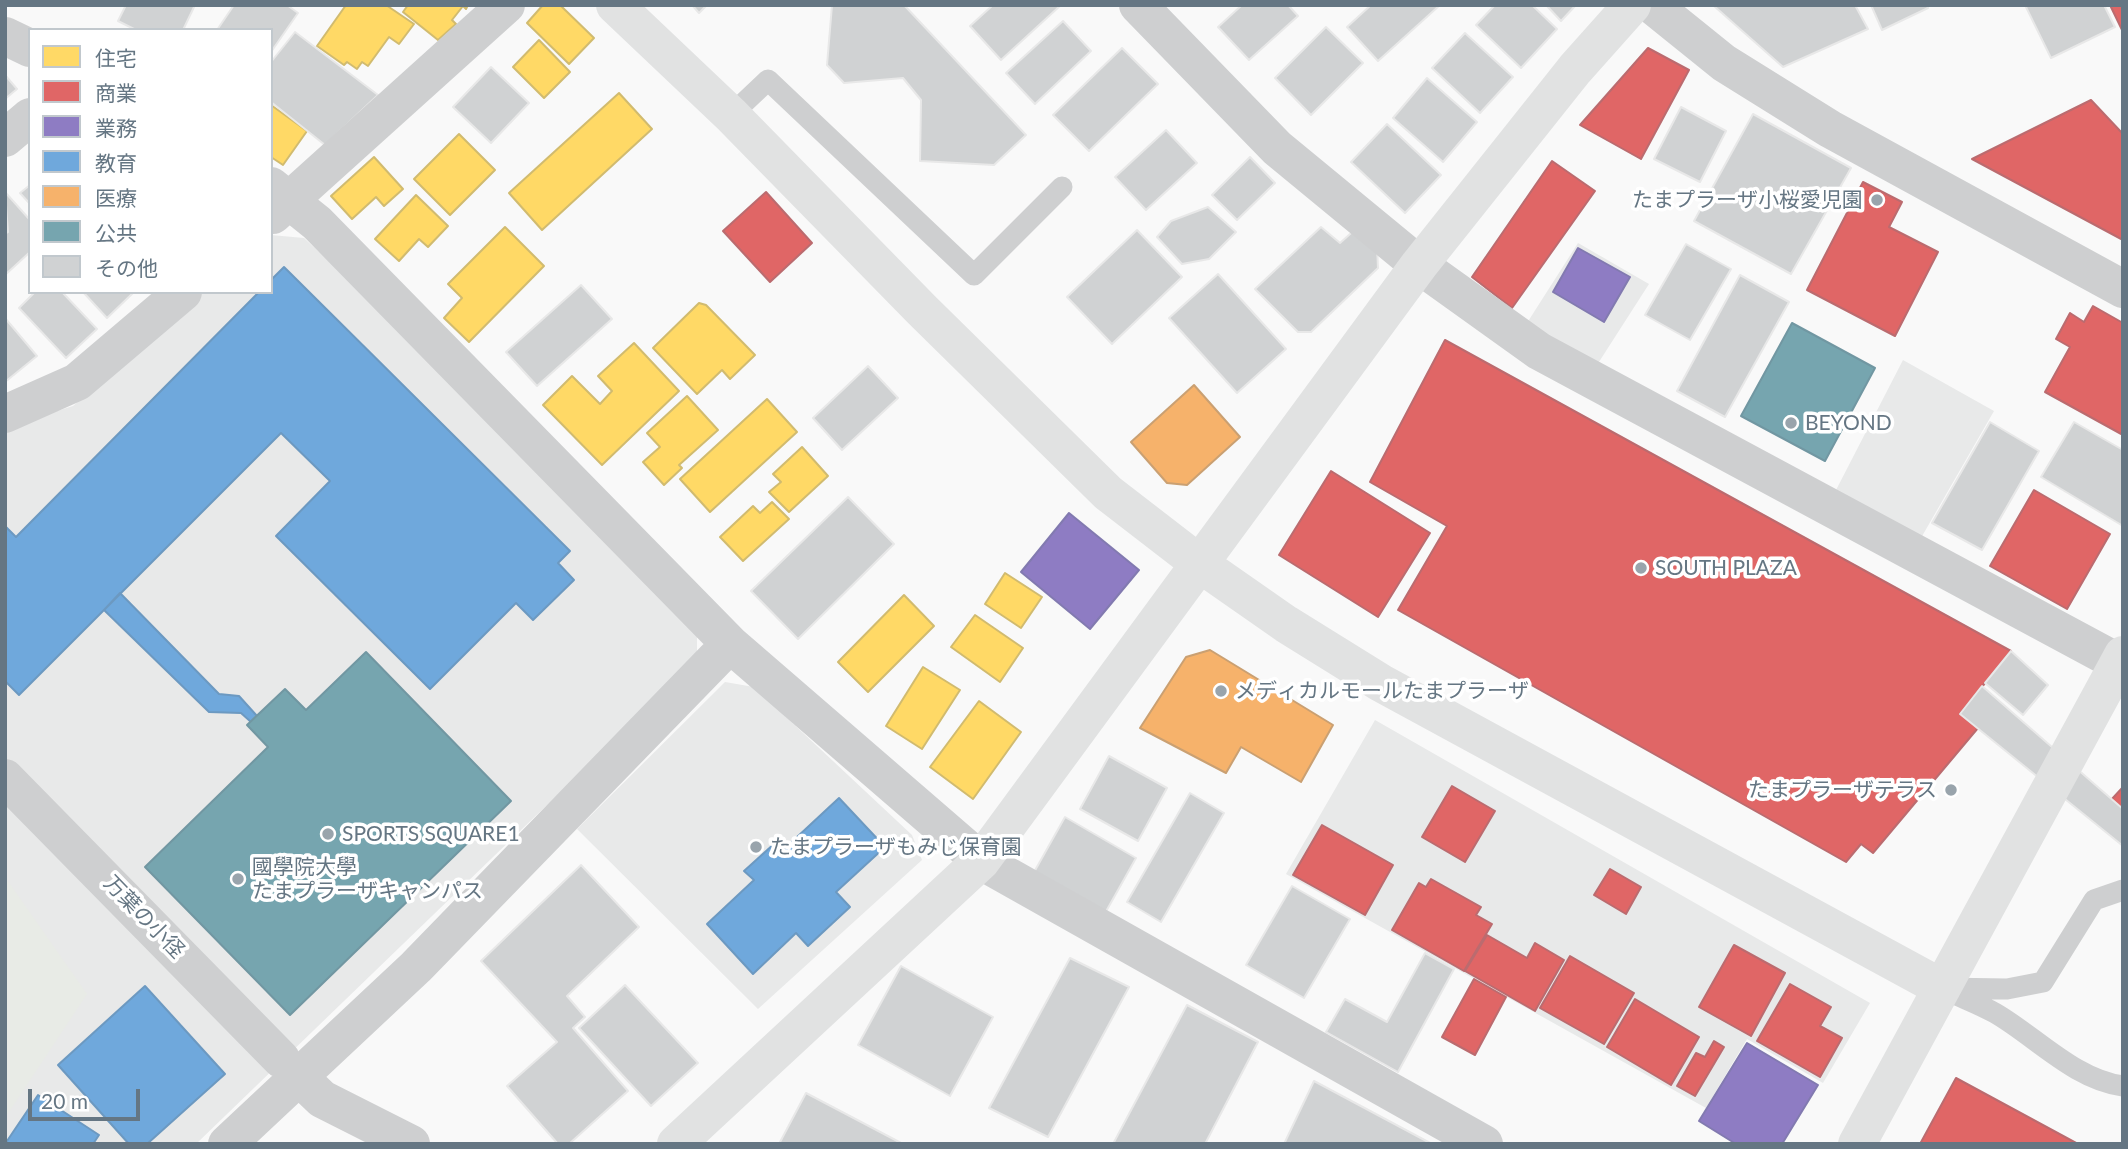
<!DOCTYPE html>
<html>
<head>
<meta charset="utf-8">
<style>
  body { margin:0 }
  #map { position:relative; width:2128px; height:1149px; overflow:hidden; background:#f9f9f9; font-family:Lato,"Noto Sans JP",sans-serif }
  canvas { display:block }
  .frame { position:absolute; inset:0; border:7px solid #657683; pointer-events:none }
  .legend { position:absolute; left:28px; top:28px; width:245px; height:266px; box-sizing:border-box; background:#fff; border:2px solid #c1c8cd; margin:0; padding:9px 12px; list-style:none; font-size:21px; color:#657683 }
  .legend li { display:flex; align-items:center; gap:14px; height:35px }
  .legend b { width:35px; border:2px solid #c1c8cd }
  .scale { position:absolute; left:28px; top:1089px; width:112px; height:32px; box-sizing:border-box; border:4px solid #657683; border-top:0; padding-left:9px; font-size:21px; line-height:24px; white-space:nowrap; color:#657683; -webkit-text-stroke:5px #fff; paint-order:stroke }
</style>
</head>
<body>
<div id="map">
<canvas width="2128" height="1149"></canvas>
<div class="frame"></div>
<ul class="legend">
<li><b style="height:19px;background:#ffd966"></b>住宅</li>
<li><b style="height:19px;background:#e06666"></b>商業</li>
<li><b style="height:19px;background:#8e7cc3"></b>業務</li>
<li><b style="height:19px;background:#6fa8dc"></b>教育</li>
<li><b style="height:19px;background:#f6b26b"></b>医療</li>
<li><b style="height:19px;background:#76a5af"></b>公共</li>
<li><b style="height:19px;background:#d0d2d3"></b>その他</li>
</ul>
<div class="scale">20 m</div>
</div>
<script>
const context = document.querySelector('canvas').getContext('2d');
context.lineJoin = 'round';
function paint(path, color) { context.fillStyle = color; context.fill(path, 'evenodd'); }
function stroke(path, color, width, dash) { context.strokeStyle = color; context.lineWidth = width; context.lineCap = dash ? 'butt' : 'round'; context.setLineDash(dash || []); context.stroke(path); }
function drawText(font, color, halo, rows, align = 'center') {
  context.font = font + ' Lato,"Noto Sans JP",sans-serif'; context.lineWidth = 7; context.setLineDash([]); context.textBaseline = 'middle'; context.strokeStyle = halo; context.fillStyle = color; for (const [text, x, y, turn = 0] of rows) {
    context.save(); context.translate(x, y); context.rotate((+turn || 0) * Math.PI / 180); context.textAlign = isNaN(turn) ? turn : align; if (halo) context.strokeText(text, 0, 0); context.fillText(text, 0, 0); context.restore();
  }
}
paint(new Path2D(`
  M271 235 304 238 397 325 697 633V660L196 1144H5V427L73 406 203 292H271Z
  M1578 243 1649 284 1597 365 1527 323Z
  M1903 360 1994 411 1921 538 1835 492Z
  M725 682 754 687 912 835 922 860 758 1009 577 829Z
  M1375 720 1870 1003 1823 1083 1747 1039 1706 1108 1286 874Z`), '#e8e9e9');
paint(new Path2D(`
  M5 877 87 994 5 1118Z`), '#e8ebe6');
const homes = new Path2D(`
  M346 5H386L414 24 399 44 389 37 368 66 362 62 357 69 347 62 344 65 317 46Z
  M408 5H468L466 9 463 6 452 20 456 24 438 40 403 12Z
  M543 5H560L594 38 569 64 527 23Z
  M539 40 570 72 544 98 513 67Z
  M619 93 652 129 542 230 509 193Z
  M271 105 307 131 283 165 271 157Z
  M459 134 495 170 450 215 414 179Z
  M374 157 403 189 384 206 376 197 352 219 331 196Z
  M416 195 448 226 428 247 419 239 399 261 375 239Z
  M505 227 544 266 469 342 444 318 462 298 448 284Z
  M699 303 706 305 755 355 730 379 722 370 697 394 653 348Z
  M634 343 679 391 602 465 543 405 572 376 600 404 612 391 598 376Z
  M687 396 718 430 679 465 682 468 664 485 643 462 660 447 647 433Z
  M767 399 797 432 710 512 680 479Z
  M802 447 828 476 789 512 769 492 781 482 773 474Z
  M772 502 789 519 743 561 720 537 753 506 760 513Z
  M1005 573 1042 597 1021 628 985 604Z
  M904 595 934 626 868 692 838 662Z
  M975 615 1023 648 1000 682 951 647Z
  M923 667 960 690 922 749 886 726Z
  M979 701 1021 732 973 799 930 767Z`);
paint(homes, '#ffd966');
stroke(homes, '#d1bb6f', 2);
const shops = new Path2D(`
  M2110 5H2123V32Z
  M1648 48 1689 70 1641 159 1580 125Z
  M2091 100 2123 134V240L1972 159Z
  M1552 161 1595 191 1512 308 1472 277Z
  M1863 182 1902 202 1889 227 1938 252 1895 336 1807 290Z
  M766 192 812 243 770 282 723 231Z
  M2093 306 2123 323V435L2045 392 2070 347 2056 339 2070 313 2084 322Z
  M1445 340 2011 651 1960 714 1978 728 1873 853 1861 844 1846 862 1398 610 1447 526 1370 482Z
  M1331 471 1430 533 1378 617 1279 555Z
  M2034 490 2110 534 2067 609 1990 566Z
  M1452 786 1495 811 1465 862 1422 837Z
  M2123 787V809L2111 800Z
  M1322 825 1393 865 1365 915 1293 875Z
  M1610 869 1641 887 1626 914 1594 895Z
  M1431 879 1481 907 1476 915 1492 924 1464 971 1392 930 1419 883 1426 887Z
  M1487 935 1527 958 1535 943 1564 960 1535 1011 1465 971Z
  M1734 945 1785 973 1751 1036 1699 1007Z
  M1570 956 1634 993 1604 1044 1540 1008Z
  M1474 979 1506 997 1475 1055 1442 1037Z
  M1790 984 1831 1007 1820 1026 1842 1038 1820 1077 1757 1041Z
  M1635 999 1699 1037 1671 1085 1607 1047Z
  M1714 1041 1724 1047 1695 1096 1677 1086 1696 1053 1705 1057Z
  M1956 1078 2078 1144H1920Z`);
paint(shops, '#e06666');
stroke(shops, '#bb6b6f', 2);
const offices = new Path2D(`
  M1578 248 1630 277 1604 322 1553 292Z
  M1069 513 1139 570 1090 629 1021 572Z
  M1747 1043 1818 1085 1782 1144H1736L1699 1121Z`);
paint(offices, '#8e7cc3');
stroke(offices, '#827ab0', 2);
const schools = new Path2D(`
  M284 267 570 551 558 563 574 580 533 620 516 603 430 689 276 536 330 481 281 433 19 695 5 681V526L16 537 259 292H271V280Z
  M120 593 219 694 239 696 257 716 251 722 241 713 209 712 104 610Z
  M839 798 885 847 836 892 850 907 808 946 796 933 753 974 707 924 754 880 744 871 775 843 782 851Z
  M145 986 225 1074 147 1144H129L58 1065Z
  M38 1095 99 1135 93 1144H5Z`);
paint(schools, '#6fa8dc');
stroke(schools, '#6c99c1', 2);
const health = new Path2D(`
  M1194 385 1240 437 1187 485 1167 483 1131 442Z
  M1210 650 1333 725 1301 782 1241 747 1226 773 1140 728 1186 657Z`);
paint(health, '#f6b26b');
stroke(health, '#caa072', 2);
const public = new Path2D(`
  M1792 323 1875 368 1825 461 1741 416Z
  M366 652 511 801 290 1015 145 867 268 747 247 725 285 689 306 710Z`);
paint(public, '#76a5af');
stroke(public, '#7197a2', 2);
const building = new Path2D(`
  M126 5H195L183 30H136L118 21Z
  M234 5H287L298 13 271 52V30H217Z
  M692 5H707L699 13Z
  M832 5H904L1026 135 994 165 920 161 921 100 903 78 844 83 827 65Z
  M993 5H1061L1001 60 970 26Z
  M1242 5H1288L1298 16 1249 60 1218 27Z
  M1371 5H1440L1378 61 1347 27Z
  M1495 5H1532L1557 29 1521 68 1476 25Z
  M1546 5H1576L1561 21Z
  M1773 5H1855L1868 29 1783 67 1714 6Z
  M1871 5H1927L1928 8 1882 30Z
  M2025 5H2104L2115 27 2051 58Z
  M1063 21 1091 51 1035 104 1006 73Z
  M1326 27 1363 63 1311 115 1275 78Z
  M295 32 378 95 325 145 271 102V62Z
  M1465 33 1513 77 1480 113 1432 68Z
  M1122 48 1158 84 1089 151 1053 115Z
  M491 67 529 103 491 143 453 107Z
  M5 75 17 89 5 99Z
  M1427 78 1477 122 1443 162 1393 118Z
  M1681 107 1726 131 1700 182 1654 159Z
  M1753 114 1851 168 1791 274 1694 221Z
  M1387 124 1441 175 1405 213 1351 162Z
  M1166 130 1197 163 1146 210 1115 177Z
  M1250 157 1275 183 1237 220 1212 195Z
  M30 185V204L20 193Z
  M5 192 30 220V252L5 275V234L8 232Z
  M1208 207 1236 232 1209 259 1182 264 1157 237 1171 221Z
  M1359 226 1377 246 1378 268 1311 332H1298L1255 289 1321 227 1340 243Z
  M1137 230 1182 277 1112 344 1067 297Z
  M1686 244 1731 269 1690 340 1645 315Z
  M1218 274 1286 349 1237 393 1169 318Z
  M1740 275 1789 302 1725 417 1677 391Z
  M581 285 612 319 537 386 506 352Z
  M35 292H62L97 329 66 358 19 308Z
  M83 292H134L107 318Z
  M5 318 37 356 5 382Z
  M868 366 898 398 842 450 813 418Z
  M1990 422 2039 451 1982 550 1932 523Z
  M2074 422 2123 450V526L2041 477Z
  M848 497 894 544 798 639 751 591Z
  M2011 651 2048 685 2023 715 1985 683Z
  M1982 686 2123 809V846L1960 714Z
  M1109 756 1167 788 1138 841 1080 809Z
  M1190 793 1224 813 1161 922 1127 902Z
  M1065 817 1136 858 1104 915 1033 874Z
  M581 865 639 927 567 996 585 1017 573 1028 628 1091 569 1144H558L507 1086 557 1042 481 961Z
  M1292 886 1350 919 1304 998 1246 965Z
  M1425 953 1454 969 1398 1072 1326 1032 1345 999 1387 1022Z
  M1070 958 1129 987 1048 1137 989 1108Z
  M901 966 993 1017 950 1096 858 1045Z
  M625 985 698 1063 651 1106 579 1028Z
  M1187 1005 1258 1042 1205 1144H1113Z
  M1314 1081 1432 1144H1284Z
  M806 1093 903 1144H779Z`);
paint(building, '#d0d2d3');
stroke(building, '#e8e8e8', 2);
stroke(new Path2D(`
  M731 115 768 80 974 275 1062 187
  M1942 988 2007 989 2043 982 2094 900 2123 890
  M1950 992C1965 999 1981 1005 1995 1013 2035 1036 2075 1080 2123 1086`), '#cecfd0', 21);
stroke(new Path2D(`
  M1138 5 1277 148 1419 265 1539 351 2123 665
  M1652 5 1724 63 1830 129 2123 289
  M5 36 30 48
  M5 138 30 117
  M271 186 317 223 730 644 981 861 1484 1144
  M273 215 506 5
  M5 414 77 382 183 292
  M5 778 281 1059
  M299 1077 322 1099 411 1144
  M227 1144 416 967 730 644`), '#cecfd0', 38);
stroke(new Path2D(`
  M615 5 731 115 922 310 1108 493 1200 564 1286 624 1381 683 1942 988
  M676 1144 981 861 1419 265 1575 69 1632 5
  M1857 1144 2123 655`), '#e1e2e2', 38);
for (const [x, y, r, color] of [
  [1877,200,7,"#99a4ac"],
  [1791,423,7,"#99a4ac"],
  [1641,568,7,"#99a4ac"],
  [1221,691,7,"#99a4ac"],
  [1951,790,7,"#99a4ac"],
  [328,834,7,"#99a4ac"],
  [756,847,7,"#99a4ac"],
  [238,879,7,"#99a4ac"]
]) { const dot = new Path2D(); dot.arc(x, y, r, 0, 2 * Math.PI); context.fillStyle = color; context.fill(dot); stroke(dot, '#fff', 2.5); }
drawText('21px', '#657683', '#fff', [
  ["たまプラーザ小桜愛児園",1863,200,"right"],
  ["BEYOND",1805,423],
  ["SOUTH PLAZA",1655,568],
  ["メディカルモールたまプラーザ",1235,691],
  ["たまプラーザテラス",1937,790,"right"],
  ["SPORTS SQUARE1",342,834],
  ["たまプラーザもみじ保育園",770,847],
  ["國學院大學",252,867],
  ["たまプラーザキャンパス",252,891]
], 'left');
drawText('21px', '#657683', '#fff', [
  ["万葉の小径",144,917,46]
]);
</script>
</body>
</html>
